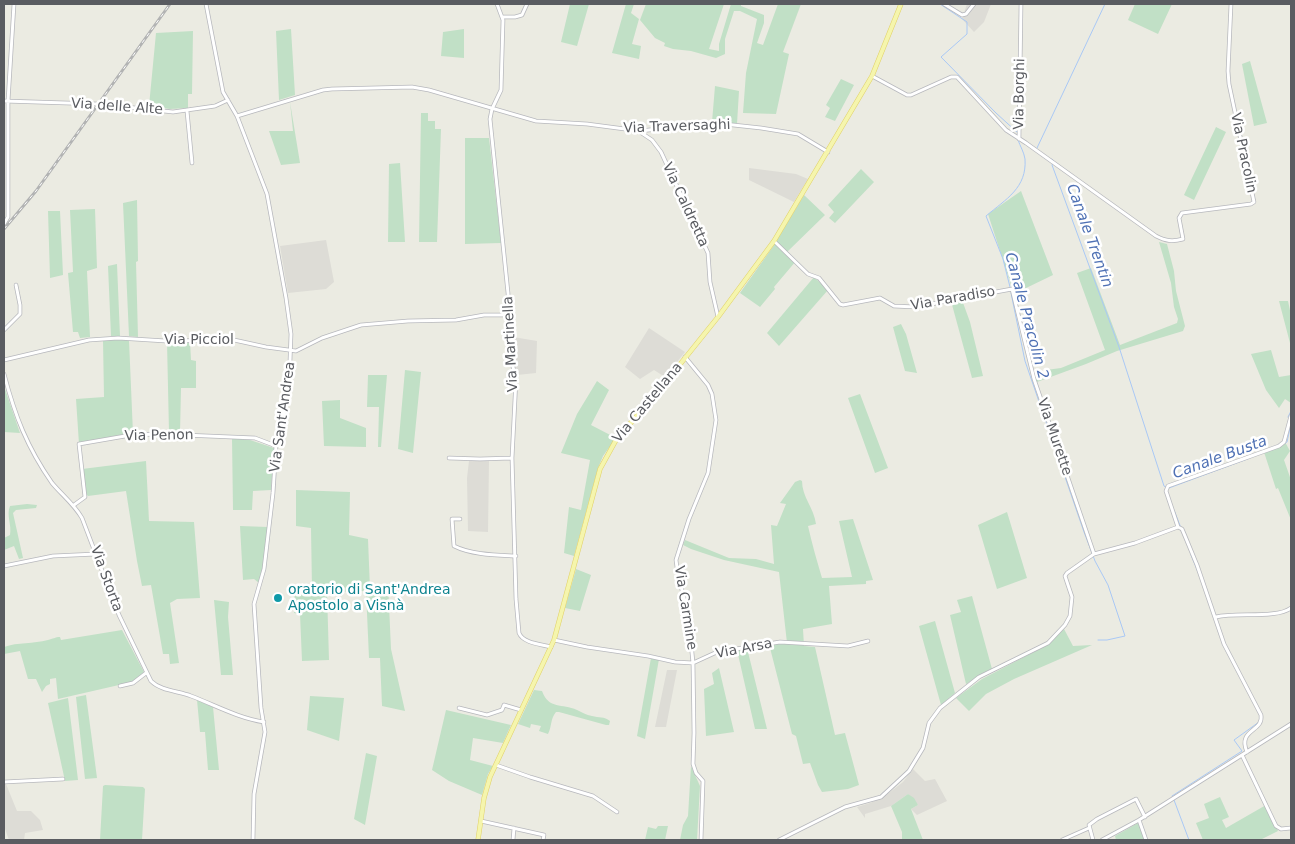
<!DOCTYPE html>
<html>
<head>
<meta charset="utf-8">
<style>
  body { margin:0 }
  #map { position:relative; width:1295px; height:844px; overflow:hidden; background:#ebebe2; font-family:"DejaVu Sans",sans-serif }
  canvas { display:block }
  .frame { position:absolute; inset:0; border:5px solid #5a5c61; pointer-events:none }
</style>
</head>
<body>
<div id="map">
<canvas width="1295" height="844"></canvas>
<div class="frame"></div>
</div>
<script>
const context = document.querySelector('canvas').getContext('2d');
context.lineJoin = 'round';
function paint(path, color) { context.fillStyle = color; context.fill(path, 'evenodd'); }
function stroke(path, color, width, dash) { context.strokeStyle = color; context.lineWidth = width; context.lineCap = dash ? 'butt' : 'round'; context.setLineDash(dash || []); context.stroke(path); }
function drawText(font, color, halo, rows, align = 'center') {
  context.font = font + ' "DejaVu Sans",sans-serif'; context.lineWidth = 5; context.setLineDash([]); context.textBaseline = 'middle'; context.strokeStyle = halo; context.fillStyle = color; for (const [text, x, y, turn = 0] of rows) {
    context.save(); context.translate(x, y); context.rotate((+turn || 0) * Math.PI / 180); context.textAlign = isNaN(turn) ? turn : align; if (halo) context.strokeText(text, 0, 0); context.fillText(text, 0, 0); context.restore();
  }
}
paint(new Path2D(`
  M967 4H991L984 22 974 32 962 19Z
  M749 168 796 174 808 179 794 202 749 180Z
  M326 240 334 282 326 289 288 293 280 246Z
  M649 328 685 352 665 377 654 370 640 379 625 367Z
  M513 337 537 341 536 373 517 375 514 366Z
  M469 461H489L488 532 468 531 467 478Z
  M667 670H677L666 727H655Z
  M913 769 925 781 935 779 947 801 917 815 911 809 918 805 908 794 891 806 865 814V818L857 807 870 803 885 796 903 782Z
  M4 784H6L17 811H31L40 820 43 830 25 833 24 840H9L4 826Z`), '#dddcd6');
paint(new Path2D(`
  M570 4H589L577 46 561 42Z
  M626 4H634L631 13 639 19 632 44 641 46 639 59 612 53Z
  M646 4H724L709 49 719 51V44L731 4H741V6L764 15V23L757 43 763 45 778 4H801L783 52 789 54 776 114 743 113 746 73 757 19 740 11H734L725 39V54L716 58 691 51 673 49 664 46 665 43 655 38 640 20Z
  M1135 4H1172L1158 34 1128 20Z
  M291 29 295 95 279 100 276 31Z
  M464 29V58L441 56 443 32Z
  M193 31 192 94H188V108L170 109 149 106 156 33Z
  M1250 61 1267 123 1254 126 1242 64Z
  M841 79 854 85 835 121 825 117 830 108 826 105Z
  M715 86 739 91 737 124 712 122Z
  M290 102 300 163 281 165 269 131H293Z
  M421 113H428V121H435V129H441L437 242H419Z
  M1216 127 1226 132 1194 200 1184 195Z
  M465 138H489L501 243 465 244Z
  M400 163 405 242H388L389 164Z
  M861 169 874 182 835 223 829 218 834 212 828 205Z
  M1021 191 1053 275 1024 289 1013 291 988 214Z
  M804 195 825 215 786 253 796 261 774 287 775 289 760 307 740 293 772 248Z
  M137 200 138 261 136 262 138 337 129 336 123 203Z
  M95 209 97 268 87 271 90 337 80 338 78 332H73L68 273 73 272 70 210Z
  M48 211H60L63 275 50 278Z
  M1159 242 1167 244 1174 271 1176 291 1185 326 1183 331 1117 351 1086 364 1037 382 1034 380 1046 370 1061 368 1105 350 1077 273 1091 268 1120 345 1177 323 1178 319 1174 307 1171 283Z
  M117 264 120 336H111L108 266Z
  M814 277 828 290 779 346 767 333Z
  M962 300 970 322 983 376 972 378 951 301Z
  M1279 301H1288L1291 315V342L1290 343Z
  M901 324 906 334 917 373 905 371 893 327Z
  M103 340H129L133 434 79 444 76 399 104 397Z
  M167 342H190L191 360 196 361V388H181L180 433 169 432Z
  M1271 350 1279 377 1291 375V403L1285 399 1279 408 1266 390 1251 354Z
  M405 370 421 372 413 453 398 449Z
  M368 375H387L381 447H378L379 407H367Z
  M597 381 609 390 591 425 616 438 603 456 598 468 574 556 564 553 569 507 581 510 590 460 561 453 577 414Z
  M4 386 20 433 4 432Z
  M860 394 888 468 875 473 848 398Z
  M340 400V418L366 428V447L324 446 322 401Z
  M232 438 250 440 274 448 271 490 253 491 252 510H233Z
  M1285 442 1290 451 1284 460 1291 480V520L1278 488 1276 489 1264 452Z
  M146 461 149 521 194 522 200 598 177 599 170 603 179 663 170 664 169 654H163L151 585 142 586 137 561 126 491 88 496 85 493 82 469Z
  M800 480 802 481C802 497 814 508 816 524L808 526C812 544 817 561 822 578L852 577 839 521 853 519 873 580 866 581V584L829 586 832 624 803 629 804 646 815 647 835 735 845 733 859 785 848 789 822 792 818 785 810 763 803 764 796 736 792 734 769 644 787 643 779 572 724 560 691 549 683 545 685 540 729 558 756 559 774 564 771 525 777 526 786 504 780 503 795 482Z
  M296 490 350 492 349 535 368 539 370 589 388 583 391 649 405 711 382 706 380 658H369L366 591 327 592 329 660 302 661 300 614 294 613 295 586 312 589 311 528 296 526Z
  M27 504 37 505 36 508 16 510 13 513 23 558 19 559 14 546 4 550V538L10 535C12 525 6 515 10 506Z
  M1007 512 1027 578 997 589 978 525Z
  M240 526 268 527 263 568 259 583 254 579 243 580Z
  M576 569 591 575 580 611 565 608Z
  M972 596 992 669 966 684 950 615 961 612 957 600Z
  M214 600 229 602 228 617 233 675H221Z
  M935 621 955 693 941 705 919 626Z
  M1064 629 1073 646 1092 645 1014 679 986 694 969 711 956 698 982 679 1047 645Z
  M122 630 144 672 132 682 58 699 56 678 50 679V684L46 686 42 692 36 679H28L20 651 4 654V647C18 642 33 644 48 640 53 639 55 637 60 637L61 640Z
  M747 648 767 729H755L737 650Z
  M651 658 659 659 645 739 637 736Z
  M719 668 734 732 706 736 704 689 714 684 712 673Z
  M534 690 542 691C549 710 562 703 577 710 582 712 586 715 592 716 599 718 604 716 610 721L609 725H606L559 712H556C550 719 552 727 548 734L539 731 541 726 531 724 530 728 518 724Z
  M86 695 97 778 85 779 76 697Z
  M310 696 344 698 339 741 307 730Z
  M68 698 78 780 65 781 48 703Z
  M197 700 213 707 219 770H208L205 732H200Z
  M446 710 511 725 503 743 473 738 470 760 493 766 488 774 482 795 449 781 432 770Z
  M366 753 377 756 365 825 354 819Z
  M691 766 700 786 697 840H680L683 825 688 816Z
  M105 785 143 787 145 789 142 840H100L103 786Z
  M908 794 914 798 918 805 911 809 923 840H902V832L891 806Z
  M1220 797 1229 817 1222 820 1226 828 1266 805 1278 831 1260 840H1203L1196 823 1209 818 1204 804Z
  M1138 823 1146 840H1116L1115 836Z
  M658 826H668L665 840H645L648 827 656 829Z`), '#c1e0c6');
stroke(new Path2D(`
  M940 4 967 22V34L941 57 996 113 1018 133
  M1037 148 1105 4
  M1052 159 1054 161 1052 165 1119 347 1164 486 1167 488
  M1010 287 1003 259 986 216C1006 199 1027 188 1025 159 1024 152 1020 146 1018 140
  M1011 293 1025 361 1084 532 1095 561 1108 585 1125 636 1107 640H1098
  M1288 417 1291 411
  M1279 447 1287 442 1291 424
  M1169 488 1250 458
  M1174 510 1181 528
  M1191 555 1198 572
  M1172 796 1242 751 1234 740 1259 722
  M1174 800 1189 840`), '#a9c8f5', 1);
const minor = new Path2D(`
  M206 4 223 92 237 116 267 194 286 298 291 334 290 361 284 412 276 446 273 493 264 569 254 604 261 708 265 732 254 794 253 840
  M497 4 503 20 501 90 492 109 490 119 508 293 512 363 516 379 512 458 516 599 519 633C523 643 540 644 551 647
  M944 4 962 15 966 14 974 4
  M502 17H515L522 15 527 4
  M872 76 907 95H911L951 77H957L1006 130 1026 143 1156 236C1166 241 1172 242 1183 239L1179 218 1182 213 1251 204 1254 202 1229 84 1228 71 1231 4
  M4 101 98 104 173 112 215 106 228 100
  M187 111 192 163
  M237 116 323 90 332 89 412 87 429 90 536 121 587 124 640 131 702 124H724L761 128 798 134 828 152
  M640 132 652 140 661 152 708 253 710 282 718 317
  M1019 139 1021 4
  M4 224 8 217V101L14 4
  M774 241 808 274 819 278 840 304 843 305 880 298 894 306 915 307 1012 289 1034 379 1094 554
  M4 330 20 314V305L16 285
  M685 357 708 385 712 394 716 420 708 473 689 519 676 560 678 575 688 613 693 663 694 733 693 764 696 773 703 781 701 840
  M4 360 89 340 118 338 166 341 234 340 266 347 296 351 322 338 361 325 408 321 456 320 484 315H510
  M4 374C15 416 27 447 52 483 62 495 74 504 82 518L119 615 151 681C161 691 178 691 191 696 215 705 238 718 264 722
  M449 458 480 459 512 458
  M74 505 85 497 79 444 131 435 160 434 255 438 276 446
  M460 519H452L454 546C472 555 496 555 516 556
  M1178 527 1182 529 1185 536 1197 565 1224 644 1261 715C1264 732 1237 729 1247 752
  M4 566 53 556 96 554
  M1216 617C1237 612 1276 619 1291 608
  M554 640 587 647 648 656 675 662 693 663 717 652 780 642 848 646 868 641
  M120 686 133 683 146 673
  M459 708 487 715 502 710 504 705 521 710
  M1242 755 1276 826 1281 829 1291 828
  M496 765 530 777 593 796 617 812
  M4 782 63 779
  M1139 820 1146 840
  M481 821 544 835 543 840
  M513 840 514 828
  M779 840 845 807 881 797 909 771 923 748 929 723 940 708 979 677 1048 643 1065 625 1070 616 1072 597 1065 576 1067 573 1094 554 1135 543 1178 527 1166 491 1168 486 1279 446 1284 442 1291 416
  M1062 840 1089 828
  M1093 840 1089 825 1097 819 1136 799 1145 817
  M1102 840 1139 820 1291 724`);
const major = new Path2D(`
  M478 840 484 798 490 777 554 640 600 469 616 440 665 383 718 317 774 241 872 76 901 4`);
stroke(minor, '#b7b8bd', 4.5);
stroke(major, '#e1d166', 5);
stroke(minor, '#fff', 3);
stroke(major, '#f5f5ad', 4);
const rail = new Path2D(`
  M4 229 36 191 170 4`);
stroke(rail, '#b2b3b3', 3);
stroke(rail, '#fff', 1, [4]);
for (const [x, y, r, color] of [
  [278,598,5,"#0f9aa8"]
]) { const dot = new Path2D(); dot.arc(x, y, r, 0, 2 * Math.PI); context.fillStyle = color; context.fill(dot); stroke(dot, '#fff', 2); }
drawText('14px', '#5a5c61', '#fff', [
  ["Via Borghi",1020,94,-89],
  ["Via delle Alte",117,107,4],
  ["Via Traversaghi",677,127,-2],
  ["Via Pracolin",1243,153,78],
  ["Via Caldretta",685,205,65],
  ["Via Paradiso",953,299,-10],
  ["Via Picciol",199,340],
  ["Via Martinella",511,344,-93],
  ["Via Castellana",648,403,-50],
  ["Via Sant'Andrea",283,417,-82],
  ["Via Penon",159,436,-1],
  ["Via Murette",1054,437,71],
  ["Via Storta",106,579,70],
  ["Via Carmine",685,608,81],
  ["Via Arsa",744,649,-11]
]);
drawText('14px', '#0d838f', '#fff', [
  ["oratorio di Sant'Andrea",288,590],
  ["Apostolo a Visnà",288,606]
], 'left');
drawText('italic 15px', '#4f71b4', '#fff', [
  ["Canale Trentin",1089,236,70],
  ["Canale Pracolin 2",1026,316,75],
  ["Canale Busta",1220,458,-20]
]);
</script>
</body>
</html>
